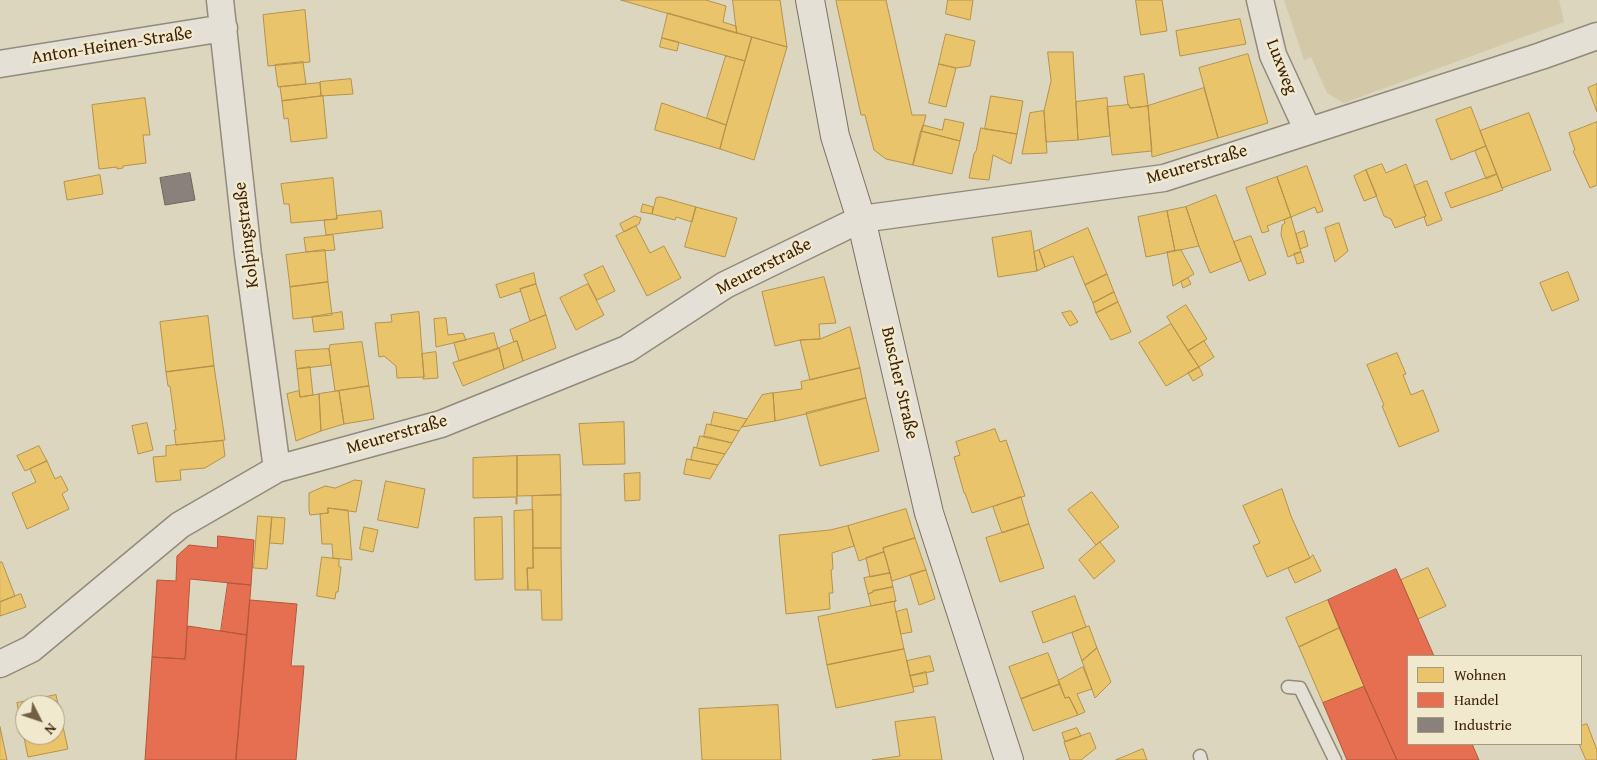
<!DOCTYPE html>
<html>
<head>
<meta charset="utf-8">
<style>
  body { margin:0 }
  #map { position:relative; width:1597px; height:760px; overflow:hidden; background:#dcd6bf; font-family:"Gentium Book Plus",serif }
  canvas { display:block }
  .legend { position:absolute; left:1407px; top:655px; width:175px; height:90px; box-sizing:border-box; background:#f0e9ce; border:1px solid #a8987d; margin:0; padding:6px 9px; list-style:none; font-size:15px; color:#3c1f04 }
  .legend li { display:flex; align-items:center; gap:10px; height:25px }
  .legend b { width:25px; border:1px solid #a8987d }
  .north { position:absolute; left:15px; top:695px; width:50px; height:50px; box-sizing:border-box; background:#f0e9ce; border:1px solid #a8987d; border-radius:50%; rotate:131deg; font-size:14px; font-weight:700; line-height:20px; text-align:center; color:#3c1f04 }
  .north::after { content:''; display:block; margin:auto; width:18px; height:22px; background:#745f45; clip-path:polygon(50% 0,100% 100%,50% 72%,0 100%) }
</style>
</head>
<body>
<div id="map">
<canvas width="1597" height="760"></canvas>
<ul class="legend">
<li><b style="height:14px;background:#e9c46a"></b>Wohnen</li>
<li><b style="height:14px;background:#e76f51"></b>Handel</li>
<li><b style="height:14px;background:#8a817c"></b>Industrie</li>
</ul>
<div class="north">N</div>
</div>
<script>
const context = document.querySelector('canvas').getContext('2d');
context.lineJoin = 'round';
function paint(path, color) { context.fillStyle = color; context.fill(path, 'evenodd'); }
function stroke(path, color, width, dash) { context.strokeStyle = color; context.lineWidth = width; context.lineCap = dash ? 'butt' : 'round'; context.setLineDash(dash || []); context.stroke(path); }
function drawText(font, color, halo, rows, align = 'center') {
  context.font = font + ' "Gentium Book Plus",serif'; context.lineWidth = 5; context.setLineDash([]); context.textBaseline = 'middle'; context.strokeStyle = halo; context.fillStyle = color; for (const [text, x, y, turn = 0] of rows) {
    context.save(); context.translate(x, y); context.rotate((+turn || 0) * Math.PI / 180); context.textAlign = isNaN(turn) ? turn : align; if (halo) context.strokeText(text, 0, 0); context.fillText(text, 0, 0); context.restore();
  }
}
paint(new Path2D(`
  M1284 0H1559L1564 22 1344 103 1327 93 1311 57 1304 60Z`), '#d3c8a8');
const homes = new Path2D(`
  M621 0H706L726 6 723 22 736 26 737 33Z
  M733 0H780L787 47 737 33Z
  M838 0H886L912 115H926L913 165 886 159 874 150 865 115H861L836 1Z
  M948 0H973L970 20 946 14Z
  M1136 0H1162L1167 31 1141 35Z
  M305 10 310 62 268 66 263 15Z
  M668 13 752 37 745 61 662 38Z
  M1240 19 1246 44 1180 56 1176 31Z
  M946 34 975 41 970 66 956 68 939 64Z
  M752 37 787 47 754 160 720 149Z
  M662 38 679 42 677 51 660 47Z
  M1048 52H1073L1078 140 1046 142 1044 111 1051 81Z
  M1248 54 1268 123 1218 138 1199 68Z
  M726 56 745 61 726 125 707 118Z
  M303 62 306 84 278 87 275 65Z
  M939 64 956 68 946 107 929 103Z
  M1144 74 1148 106 1130 108 1129 105H1128L1124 77Z
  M351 79 353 94 321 96 320 82Z
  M320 83 321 96 282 101 280 87Z
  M1597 84V112L1588 88Z
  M1204 88 1218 138 1152 157 1148 106Z
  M323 96 327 138 291 142 288 118 284 119 282 101Z
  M991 96 1023 101 1017 134 985 129Z
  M145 98 150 135H143L146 163 123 166V168L117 169V167L99 169 92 105Z
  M1107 98 1110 136 1078 140 1076 102Z
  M662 103 726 125 720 149 655 130Z
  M1129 105 1130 108 1148 106 1152 151 1112 155 1107 107Z
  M1471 107 1486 146 1451 160 1436 120Z
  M1044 111 1047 153 1022 154 1030 113Z
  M1529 113 1551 170 1502 188 1480 131Z
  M945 119 964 123 960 141 921 131 923 125 942 130Z
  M1597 122V185L1590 188 1573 151 1575 150 1569 133Z
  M981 128 1017 134 1011 164 993 155 989 180 969 178 974 154 976 151Z
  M921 131 960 141 952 174 913 165Z
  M1486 146 1497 174 1486 179 1475 151Z
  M1382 164 1386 173 1406 164 1426 216 1395 228 1391 219 1384 216 1366 170Z
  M1307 166 1323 211 1317 213 1315 207 1291 217 1277 177Z
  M1366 170 1377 196 1364 201 1354 176Z
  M1497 174 1503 190 1451 208 1445 193Z
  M100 175 103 194 67 200 64 182Z
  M1277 177 1291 217 1267 226 1269 231 1262 233 1246 188Z
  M333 178 337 219 291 223 289 204H284L281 184Z
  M1427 181 1442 220 1427 226 1424 217 1426 216 1414 186Z
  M1216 195 1241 261 1210 273 1199 246 1186 207Z
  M661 197 696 207 692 222 676 217 675 220 652 214 656 198Z
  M643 204 653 207 652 214 641 212Z
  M696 207 737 218 725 257 685 247Z
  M1186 207 1199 246 1175 251 1167 211Z
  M381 211 383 228 326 235 324 220 337 219V216Z
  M1167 211 1175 251 1146 257 1138 217Z
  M635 216 641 218 639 224 624 232 620 224Z
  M1291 217 1301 252 1288 257 1281 235 1282 225 1285 223 1284 220Z
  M1339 223 1348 251 1335 262 1325 228Z
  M636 226 650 253 664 246 681 278 647 296 616 236Z
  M1088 228 1107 274 1085 285 1073 256 1045 267 1039 250Z
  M1031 231 1037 271 998 277 992 238Z
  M1304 231 1308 246 1300 249 1296 234Z
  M333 235 335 250 306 252 304 238Z
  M1251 236 1266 274 1249 281 1234 242Z
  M325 250 328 282 290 287 286 255Z
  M1039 250 1045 267 1037 271 1034 252Z
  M1181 250 1194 274 1173 286 1167 252Z
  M1301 252 1304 262 1297 264 1294 254Z
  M603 266 615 291 597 300 584 275Z
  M1568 272 1579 300 1552 311 1540 283Z
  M534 273 536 284 520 289 521 291 500 298 496 285Z
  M1107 274 1114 292 1093 303 1085 285Z
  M824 277 836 323 819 324 820 339 800 340 775 346 762 292Z
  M1188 278 1191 284 1183 288 1181 282Z
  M328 282 332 315 293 319 290 287Z
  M536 284 546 315 530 321 520 289Z
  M588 284 604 315 576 330 560 298Z
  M1114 292 1118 302 1096 313 1093 303Z
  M1118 302 1131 332 1111 340 1096 313Z
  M1186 305 1207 339 1188 351 1167 317Z
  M1071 311 1078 322 1070 326 1062 313Z
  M342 312 344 329 314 332 312 317Z
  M419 312 424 377 397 378 396 366 384 356 379 357 375 323 392 322 391 315Z
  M546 315 556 348 523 361 517 341 514 342 510 330Z
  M208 316 214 366 166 372 160 322Z
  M446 318 448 335 463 333 466 340 436 347 434 319Z
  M1171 324 1199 367 1166 386 1139 343Z
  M850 327 860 368 810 380 800 340 820 339Z
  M494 333 498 349 459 361 454 343Z
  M517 341 523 361 504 369 499 348Z
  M1204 341 1214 357 1199 367 1188 351Z
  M362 342 369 386 335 391 329 349 330 345Z
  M499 348 504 369 463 386 453 363Z
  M329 349 331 365 297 369 295 351Z
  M436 352 438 378 423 379V377H424L422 354Z
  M1397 353 1406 374 1403 375 1411 395 1423 390 1439 431 1399 447 1382 406 1384 405 1367 365Z
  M214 366 225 440 176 445 174 430H176L170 386H168L166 372Z
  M310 367 313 395 300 397 297 369Z
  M1199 367 1203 375 1193 381 1188 373Z
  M860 368 866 398 806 414 775 421 773 393 802 389 801 382Z
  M369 386 374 419 344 424 339 391Z
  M299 391 300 397 319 394 321 431 296 441 287 394Z
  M339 391 344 424 321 431 319 394Z
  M773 393 775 421 742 427 762 395Z
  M866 398 879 451 820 466 806 413Z
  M714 412 747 419 739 431 711 425Z
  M624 422 625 464 583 465 579 424Z
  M147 423 153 450 138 454 132 426Z
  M707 424 739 431 732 443 704 437Z
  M995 429 1000 442 1006 440 1025 496 972 513 965 493H964L954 457 960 455 956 442Z
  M700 436 709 437 732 443 725 454 697 448Z
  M223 441 225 456 205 468 180 470 181 480 156 482 153 457 166 456V446Z
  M39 446 47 461 25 471 17 456Z
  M694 447 697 448 725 454 718 465 691 460Z
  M560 455 561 495 517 496V456Z
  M517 456V504H516V497L473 498V458Z
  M687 459 718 465 710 479 684 474Z
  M47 461 55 479 61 476 68 490 62 494 69 509 27 529 12 493 36 482 30 469Z
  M640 473V500L625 501 624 474Z
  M355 480 362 481 356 512 328 508V513L310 515 309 510V493L325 486 335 488Z
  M386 481 425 489 418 528 378 520Z
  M1282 489 1291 516 1310 558 1267 577 1253 546 1260 543 1243 506Z
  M1092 492 1119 527 1096 545 1068 510Z
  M561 495V548H533L532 496Z
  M1021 497 1029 524 1002 533 993 507Z
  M328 508 348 510 352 560 333 558 332 544H322L320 514 328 513Z
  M906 509 915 538 883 548 884 552 859 561 848 526Z
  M533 510V568H527L528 590H515L514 511Z
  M258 516 272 517 267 569 254 568Z
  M272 517 285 518 283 544 270 543Z
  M502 517 503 579 475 580 474 518Z
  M1029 524 1044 568 1000 582 986 538Z
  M848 526 854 546 832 553 833 569 831 570 833 593H829L830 609 786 614 779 535 830 530Z
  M364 527 378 530 373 552 360 549Z
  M915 538 926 570 892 581 883 548Z
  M1100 542 1115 561 1094 579 1079 560Z
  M533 548H561L562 620H542L541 590H528L527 568H533Z
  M884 552 890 573 870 577 866 558Z
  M1313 555 1321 571 1295 583 1288 568 1310 558Z
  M322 557 339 559V567H341L338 592H336L335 599 317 596Z
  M0 562H2L15 596 0 602Z
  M1428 568 1446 606 1418 619 1401 580Z
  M926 570 935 599 919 605 910 575Z
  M890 573 893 587 873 591V592L868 594 864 578Z
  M893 587 896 601 871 606 868 594 873 592V591Z
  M21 594 26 607 0 616V602Z
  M1075 596 1086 627 1043 643 1032 612Z
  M1328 600 1339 628 1299 647 1286 618Z
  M896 601 894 603 904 649 827 665 818 617Z
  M907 609 912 632 901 634 896 612Z
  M1089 626 1097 648 1082 661 1072 633Z
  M1339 628 1364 686 1323 703 1299 647Z
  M1097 648 1111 682 1095 698 1082 661Z
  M904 649 914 692 836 708 827 665Z
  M1048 653 1060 684 1021 699 1009 667Z
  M930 656 934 671 910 676 907 661Z
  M1083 667 1092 689 1077 694 1085 712 1078 715 1069 697 1065 698 1058 681Z
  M926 672 928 684 913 687 910 676Z
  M1060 684 1065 698 1069 697 1078 715 1033 731 1021 699Z
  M56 695 68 749 28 757 17 703ZM25 705H55V735H25Z
  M778 705 781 760H702L699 709Z
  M935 717 942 760H872L900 756 895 722Z
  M1587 724 1597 750V760H1586L1579 744H1581V726Z
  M0 727 7 760H0Z
  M1077 728 1081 736 1065 742 1062 733Z
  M1090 733 1096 748 1081 760H1070L1064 742Z
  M1143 749 1147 760H1116Z`);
paint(homes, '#e9c46a');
stroke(homes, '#b5924b', 1);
const shops = new Path2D(`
  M218 536 254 540 251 585 190 579 185 659 152 657 157 580 176 581 177 556 189 545 217 548Z
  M1396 569 1434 656H1408V744H1472L1479 760H1397L1364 686 1328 600Z
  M228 583 251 585 247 635 221 631Z
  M250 600 297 604 291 666H304L296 760H236Z
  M188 626 247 635 236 760H145L152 657 185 659Z
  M1364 687 1397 760H1347L1323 703Z`);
paint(shops, '#e76f51');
stroke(shops, '#b4573a', 1);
const industry = new Path2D(`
  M190 173 195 200 165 205 160 178Z`);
paint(industry, '#8a817c');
stroke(industry, '#736458', 1);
const lane = new Path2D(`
  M1288 687 1300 688 1335 760
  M1200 756 1201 760`);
const street = new Path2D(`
  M220 0 248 255 277 469
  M1260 0 1273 55 1308 131
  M0 64 224 28
  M0 664 31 649 180 525 277 469 441 424 627 349 725 285 861 219 1164 178 1541 56 1597 36`);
const secondary = new Path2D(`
  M810 0 835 136 861 219 929 513 1009 760`);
stroke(lane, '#928a7a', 15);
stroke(street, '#928a7a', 29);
stroke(secondary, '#7a7262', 30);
stroke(lane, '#e4e0d5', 12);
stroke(street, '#e4e0d5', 26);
stroke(secondary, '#e4e0d5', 28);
drawText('18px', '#3c1f04', '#f0e9ce', [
  ["Anton-Heinen-Straße",112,46,-9],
  ["Luxweg",1281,67,69],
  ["Meurerstraße",1197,165,-16],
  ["Kolpingstraße",247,235,-97],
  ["Meurerstraße",764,267,-27],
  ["Buscher Straße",899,383,77],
  ["Meurerstraße",397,435,-16]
]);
</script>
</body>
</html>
